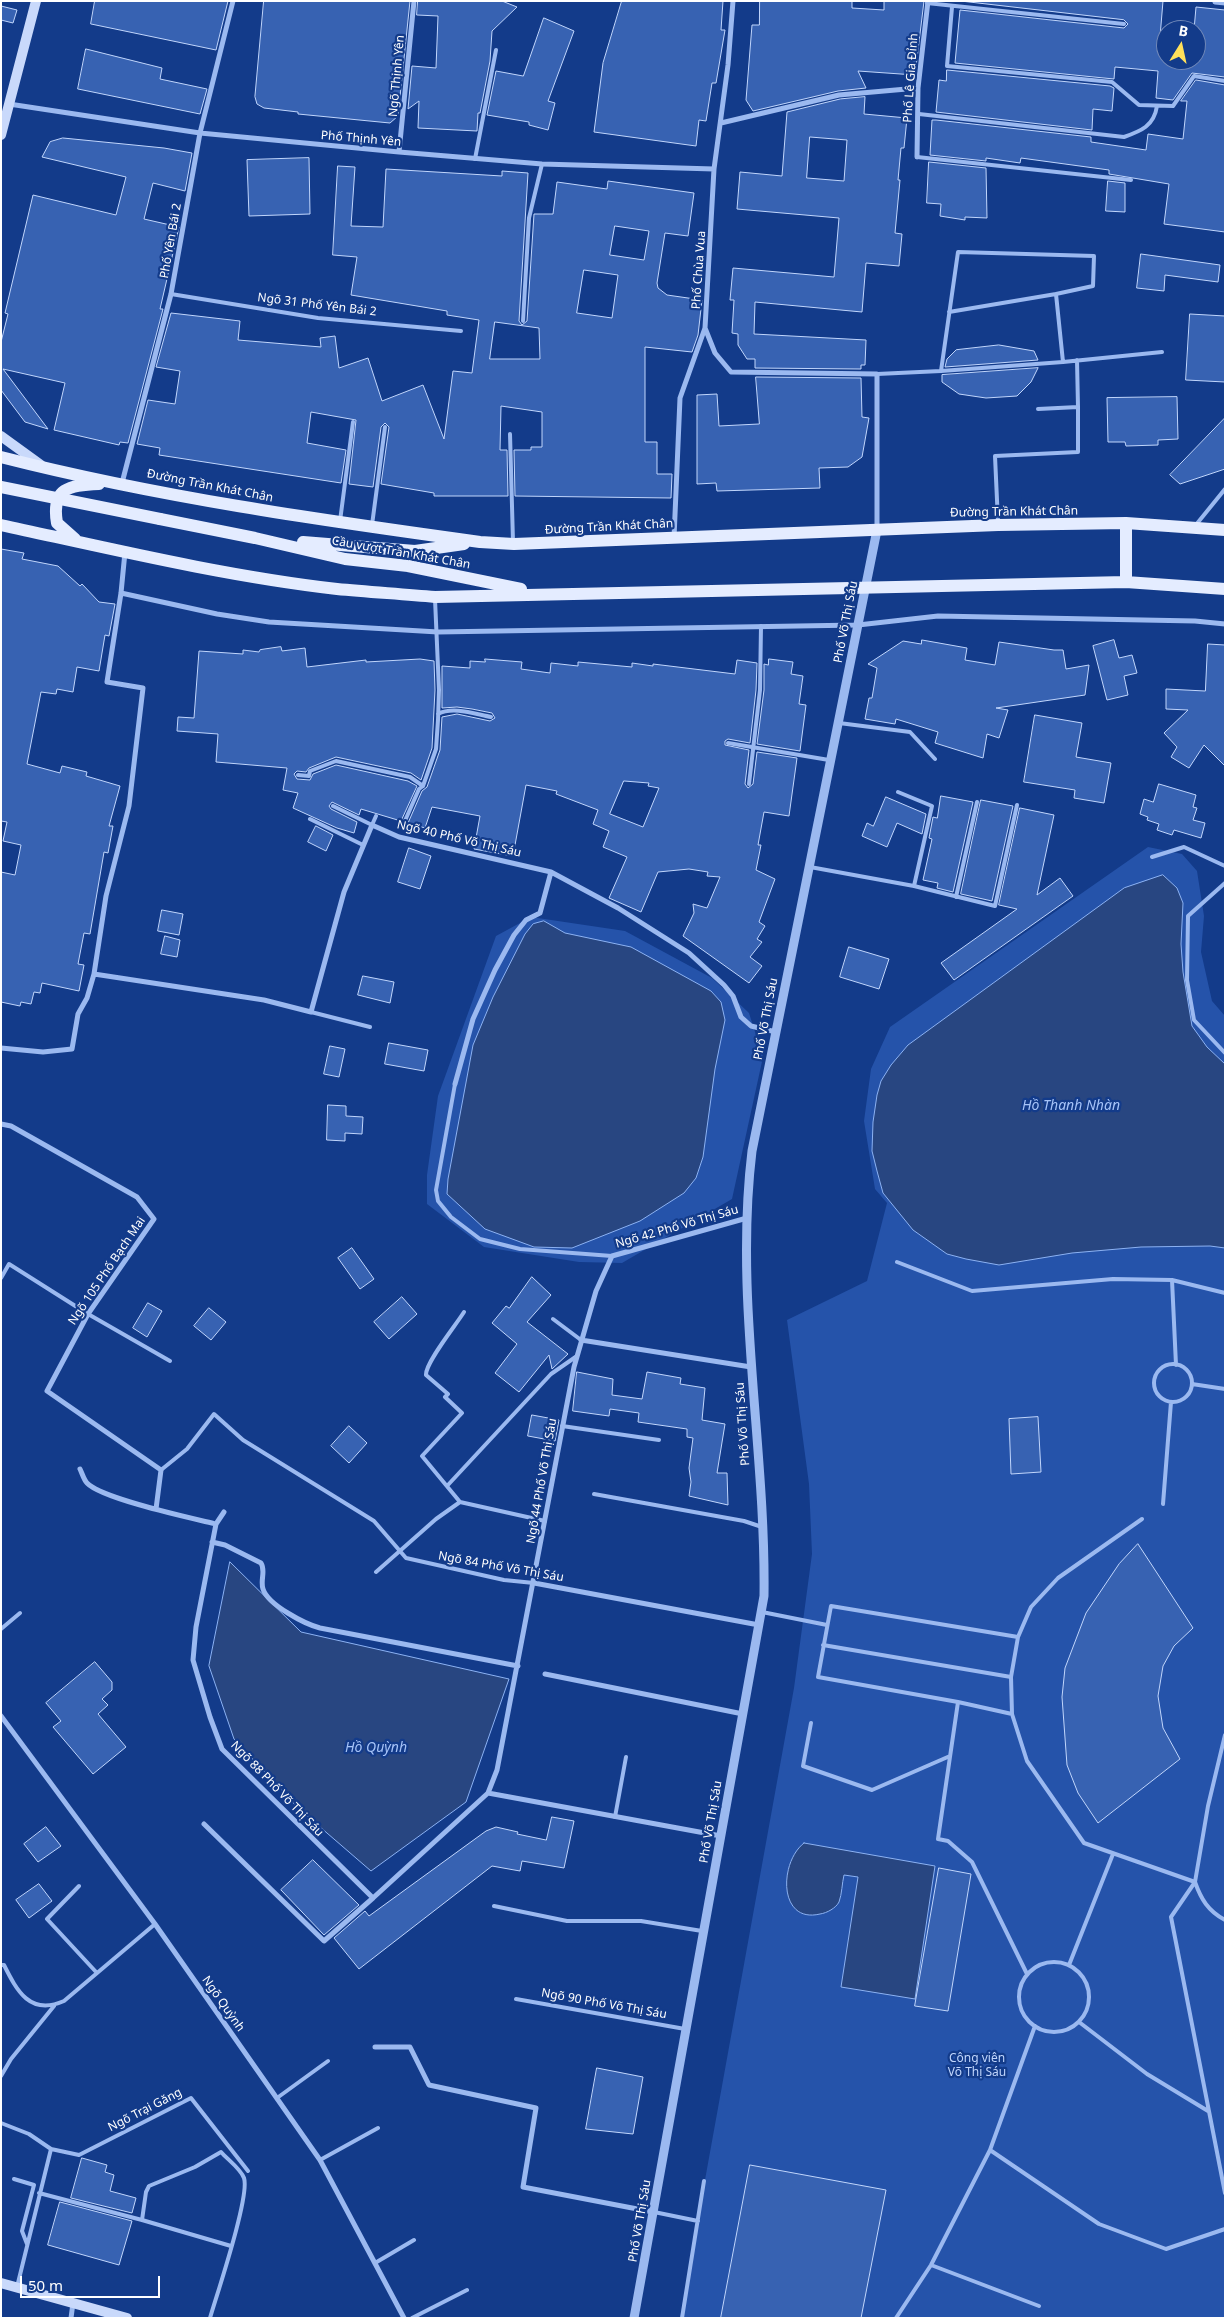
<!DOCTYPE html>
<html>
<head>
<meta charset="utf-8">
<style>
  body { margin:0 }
  #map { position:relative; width:1226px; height:2319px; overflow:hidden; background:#133b8a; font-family:"Noto Sans",sans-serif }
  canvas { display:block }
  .frame { position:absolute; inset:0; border:2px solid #fff; pointer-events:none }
  .north { position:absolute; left:1156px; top:20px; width:50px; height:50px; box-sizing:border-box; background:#133b8a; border:1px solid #7189b9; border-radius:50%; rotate:10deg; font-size:14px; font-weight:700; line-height:20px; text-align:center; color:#fff }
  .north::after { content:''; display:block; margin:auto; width:18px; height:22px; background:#ffe05a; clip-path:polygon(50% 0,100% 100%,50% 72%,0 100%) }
  .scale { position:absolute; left:20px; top:2276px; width:140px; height:22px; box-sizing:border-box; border:2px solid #fff; border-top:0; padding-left:6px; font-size:15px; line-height:18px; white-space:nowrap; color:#fff; -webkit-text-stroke:4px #133b8a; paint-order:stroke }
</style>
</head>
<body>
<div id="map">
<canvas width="1226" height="2319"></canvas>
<div class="frame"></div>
<div class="north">B</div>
<div class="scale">50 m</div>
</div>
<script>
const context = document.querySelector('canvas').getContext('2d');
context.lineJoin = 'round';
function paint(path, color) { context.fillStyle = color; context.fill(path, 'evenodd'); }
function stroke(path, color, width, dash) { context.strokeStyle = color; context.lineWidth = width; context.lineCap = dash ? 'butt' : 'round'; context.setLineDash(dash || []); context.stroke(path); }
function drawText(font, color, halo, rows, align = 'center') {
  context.font = font + ' "Noto Sans",sans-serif'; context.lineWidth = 4.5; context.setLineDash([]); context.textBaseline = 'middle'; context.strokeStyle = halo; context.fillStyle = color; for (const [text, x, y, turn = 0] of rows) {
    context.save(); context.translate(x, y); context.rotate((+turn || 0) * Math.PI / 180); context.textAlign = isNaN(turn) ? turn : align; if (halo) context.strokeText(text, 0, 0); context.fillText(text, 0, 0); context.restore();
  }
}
paint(new Path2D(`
  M1148 847 1182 854 1197 871 1204 916 1201 952 1212 1001 1225 1016V2318H680L794 1688 812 1554 809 1484 787 1320 867 1281 887 1203 875 1189 864 1121 871 1069 890 1027Z
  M531 917 625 931 712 978 749 1013 763 1057 732 1199 622 1263 579 1262 484 1247 427 1204V1175L438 1096 496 936Z`), '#2553aa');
const water = new Path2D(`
  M1163 875 1177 888 1183 903 1181 944 1183 972 1192 1026 1207 1047 1225 1064V1248L1210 1246 1141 1247 1072 1253 999 1265 966 1259 947 1254 913 1230 883 1193 877 1171 872 1151 873 1122 877 1095 881 1081 891 1065 908 1045 1124 888Z
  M544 921 565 933 631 947 711 991 721 1002 725 1020 715 1069 703 1157 696 1178 684 1193 640 1221 572 1248 534 1247 485 1229 447 1194 448 1179 473 1045 493 997 525 934 533 924Z
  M230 1562 301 1632 509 1679 466 1802 371 1871 298 1808 234 1739 209 1666Z
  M804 1843 935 1866 915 1999 841 1987 858 1877 844 1875C842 1883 842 1894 839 1902 836 1908 827 1913 820 1914 778 1924 779 1862 804 1843Z`);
paint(water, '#284681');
stroke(water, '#8cb2f3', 1);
const building = new Path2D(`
  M95 1H228L216 50 91 24Z
  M264 1H410L398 116 390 123 298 114V112L264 108 257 104 255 97Z
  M418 1H502L517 7 492 31 490 61 480 113H478L477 131 418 128 419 101 408 109 412 66 436 68 438 16 417 15Z
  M622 1H723L721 30H725L716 83H712L706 121 699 120 696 146 594 132 603 63Z
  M760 1H852V8L884 10V1H924L915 75 858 71 866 88 838 91 753 111 746 100 752 25H759Z
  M961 1H1163L1160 37H1164L1162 60H1196V30H1194L1196 7 1225 10V77L1192 73 1173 100 1156 98 1158 71 1115 67 1114 79 955 63 960 10 1124 28 1128 24 1124 20Z
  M1 6 17 10 13 23 1 20Z
  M544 18 574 31 548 101 555 103 548 130 529 125V122L487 115 496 71 523 76Z
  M86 49 162 68 160 79 207 89 200 114 78 89Z
  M947 70 1110 86 1114 88 1112 111 1093 109 1092 130 936 112 939 80 946 81Z
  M1196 80 1225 85V232L1164 224 1169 184 1109 174V170L1021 158 1020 163 986 158V161L930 155 932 120H936L1091 137V142L1146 150 1148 134 1183 139 1187 101H1181Z
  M865 97 864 114 907 118 904 148H901L898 180H900L895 233 902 234 899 266 866 263 862 312 755 302 754 334 866 340 865 365H861V369L755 368V359H747L738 345V334L732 333 734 300H730L733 268 834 277 839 218 737 209 740 172 782 176 787 112 840 99ZM810 137 847 140 844 181 807 178Z
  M63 138 164 148 192 153 185 191 153 183 144 219 179 227 160 309H163L128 443 120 442 119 445 54 430 65 383 3 369 48 429 25 422 1 390V342L8 314 5 313 33 195 116 215 126 177 42 157 50 142Z
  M309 158 310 214 249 216 247 160Z
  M929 162 986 168 987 218 965 217V220L940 216 941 204 927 203Z
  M338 166 355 167 351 226 383 227 386 169 502 176V171L528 173 519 321 522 325 527 321 534 214H553L557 182 607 189 608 181 694 193 688 236 665 233 657 283 658 288 667 295 702 300 698 335 692 352 645 347V442H657V474H672L671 498 515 496 514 450H531V447H542V412L501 406 500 450H507L508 496H434V493L381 484 389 427 385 423 381 427 373 487 349 484 356 420 311 412 307 443 346 450 341 483 159 455 160 448 137 444 148 400 175 404 180 371 156 367 171 313 240 321 238 340 321 347 320 338 335 336 339 368 368 358 382 401 423 385 444 439 453 371 472 373 479 320 447 315V311L351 295 357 257 333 255ZM615 226 649 231 644 260 610 255ZM584 270 618 275 612 318 577 313ZM495 322 539 328 540 359H490Z
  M1108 181 1125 183V212L1106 211Z
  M1141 254 1220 265 1218 282 1165 275 1164 291 1137 288Z
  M1190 314 1225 316V382L1186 380Z
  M999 345 1034 351 1038 360 945 367 947 359 956 350Z
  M1038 368 1031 382 1017 396 986 398 959 394 942 382V375Z
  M756 377 861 378 862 417 869 418 862 457 848 467 819 468 820 488 717 491 716 483 697 484V395L717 394 719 426 759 424Z
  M1177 397 1178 439 1158 440V445L1126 446 1125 442H1108L1107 398Z
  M1225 418V469L1180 484 1170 475Z
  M1 549 24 553 22 559 58 566 80 586 82 584 99 602 115 604 109 636 105 635 99 671 77 667 73 692 57 689 56 694 41 692 27 764 60 773 62 766 87 772 86 776 120 786 109 826H113L108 853 104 852 90 934 84 933 78 964 84 965 79 991 42 983 40 993 34 992 31 1004 21 1002 20 1006 1 1002V872L15 875 21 845 3 841 7 822 1 821Z
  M922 640 967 648 965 660 995 665 999 642 1054 650H1063L1066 669 1089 665 1085 695 996 708 1008 710 999 738 987 734 983 758 935 743 938 732 896 719 895 724 865 719 869 698H872L877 668 868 664 903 641 921 644Z
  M1114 640 1119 658 1132 655 1137 673 1124 676 1128 695 1107 700 1093 646Z
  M1208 644 1225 645V766L1204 745 1189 768 1171 757 1177 747 1164 733 1188 710 1166 709V689L1205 691Z
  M281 647 282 651 305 648 307 667 366 660V662L420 659 434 661 435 690 432 748 421 780 411 773 336 757 309 768 306 772 297 771 294 774 297 779 310 780 313 774 336 765 408 781 417 786 401 821 361 809 359 815 332 802 329 806 331 809 357 822 354 833 337 828 293 808 298 793 283 790 287 768 216 762 218 734 177 731 178 717 194 718 199 651 243 654V650L259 652 260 650Z
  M485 659 522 662 521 669 550 673 551 663 578 666V662L632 667V663L653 666V664L735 674 737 660 757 663 756 690 750 743 728 739 725 741V745L749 750 745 784 748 788 753 784 757 752 797 758 789 816 764 812 758 845H761L756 870 775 879 759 922 765 926 757 939 762 942 750 957 762 966 749 983 683 936 694 913 693 904 707 908 720 877 707 876 708 872 689 869 658 872 641 912 609 898 627 857 603 847 609 831 593 824 598 810 556 794 557 791 526 785 513 856 474 849 480 816 432 807 425 828 408 823 422 791 427 787 440 750 442 717 457 714 490 721 495 718 492 713 472 709 457 707 442 708V666L470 668V661L485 662ZM624 781 649 783 648 786 659 788 643 827 610 814Z
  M769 659 793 662 791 674 803 676 799 704 806 705 800 751 757 744 764 690V664L768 665Z
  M1035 715 1082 723 1076 757 1111 763 1104 803 1074 798 1075 790 1024 782Z
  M1159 784 1196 795 1193 807 1197 808 1193 820 1205 823 1201 838 1174 830 1172 835 1157 830 1159 824 1147 820 1148 817 1140 814 1144 799 1153 802Z
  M941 796 973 802 953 892 937 888 938 883 923 880 932 839 929 838 933 817 937 818Z
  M886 797 926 814 922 834 897 823 887 847 862 836 867 823 873 826Z
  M981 800 1013 806 992 901 961 894Z
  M1020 808 1054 815 1037 895 1060 878 1073 896 954 980 941 963 1017 909 999 905Z
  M316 826 333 835 326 851 308 842Z
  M409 848 431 856 420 889 398 882Z
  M162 910 183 914 179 935 158 931Z
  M165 936 180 940 177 957 161 954Z
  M849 947 889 959 879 989 840 977Z
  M363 976 394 982 390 1003 358 995Z
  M389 1043 428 1050 424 1071 385 1064Z
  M330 1046 345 1049 339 1077 324 1074Z
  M328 1105 346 1106V1116L363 1117 362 1134 345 1133V1141L327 1140Z
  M352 1248 374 1279 360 1289 338 1258Z
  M532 1277 551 1295 527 1322 568 1354 552 1369 549 1355 519 1392 495 1373 517 1344 492 1323 506 1306 509 1308Z
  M402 1297 417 1314 389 1339 374 1322Z
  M148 1303 162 1311 147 1337 133 1328Z
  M209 1308 226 1322 211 1340 194 1326Z
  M577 1372 613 1379 612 1395 642 1399 647 1372 681 1378 680 1384 705 1388 702 1420 725 1424 717 1473H727L728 1505 689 1496 691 1482 689 1468 693 1438 687 1437V1429L638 1422 639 1413 610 1409 609 1416 573 1411Z
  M532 1415 559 1420 555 1441 528 1436Z
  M1038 1417 1041 1472 1011 1474 1009 1419Z
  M349 1426 367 1443 349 1463 331 1446Z
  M1138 1544 1193 1628 1174 1646 1163 1666 1158 1696 1163 1728 1180 1759 1098 1823 1078 1793 1067 1765 1062 1697 1065 1668 1086 1613 1119 1564Z
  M95 1662 112 1682V1690L102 1699 108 1705 98 1714 126 1747 93 1774 53 1727 61 1721 46 1703Z
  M552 1817 574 1821 564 1868 522 1861 520 1871 492 1866 359 1969 334 1938 365 1911 369 1916 486 1831 496 1827 518 1832 517 1834 546 1840Z
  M46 1827 61 1846 38 1862 24 1844Z
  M313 1860 359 1905 324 1935 281 1890Z
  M939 1868 971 1874 948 2011 915 2006Z
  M39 1884 52 1901 29 1918 16 1900Z
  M597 2068 643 2077 633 2134 586 2129Z
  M82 2158 107 2165 105 2172 114 2175 110 2191 136 2198 132 2213 71 2198Z
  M750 2165 886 2190 861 2318H721Z
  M60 2202 132 2221 119 2265 48 2245Z`);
paint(building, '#3762b2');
stroke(building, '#c1d6fc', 1);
stroke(new Path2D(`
  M927 3 1124 24
  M952 7 947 66 1112 82 1139 105 1173 106 1194 76 1225 81
  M919 114 1124 137C1141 131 1154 126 1157 106
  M917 157 1131 180
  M475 159 496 50
  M171 294 318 318 461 331
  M949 312 1056 294 1063 362 1162 352
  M523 321 529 218 542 164
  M1077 360 1078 407
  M941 371 1063 362
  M877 374 941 371 958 252 1094 256 1093 286 1056 294
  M510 434 513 542
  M340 521 353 422
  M998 522 995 456 1078 452V407L1038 409
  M372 525 385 427
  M1195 526 1225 489
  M438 714C453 706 475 714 491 717
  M839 723 910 732 935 759
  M728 743 829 760
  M298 775 309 776 310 771 336 761 410 777 423 786
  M749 784 760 690 761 626
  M898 792 932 806 914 886
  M333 806 372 825 376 816
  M310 819 363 845
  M404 823 419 789 423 786 436 749 438 720 439 690 435 599
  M1152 857 1184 847 1225 866
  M810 867 914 886 995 906 1017 805
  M1225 883 1188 916 1187 980 1194 1020 1225 1053
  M956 897 977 802
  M311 1012 370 1027
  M455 1084 436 1190 438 1201 451 1217 480 1239 520 1249 612 1256
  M897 1262 972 1291 1113 1279 1172 1280 1225 1293
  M1 1278 9 1264 88 1314 170 1361
  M1172 1280 1176 1365
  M464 1312C456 1325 425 1363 426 1375L448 1394 445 1397 462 1413 422 1456 460 1502 545 1521
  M553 1319 581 1340
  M1154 1383a19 19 0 1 1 38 0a19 19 0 1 1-38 0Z
  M1192 1384 1225 1389
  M562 1426 659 1440
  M161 1470 187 1449 214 1414 243 1440 374 1521 406 1558 504 1580 534 1583
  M447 1486 551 1374 577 1356
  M594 1494 744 1521 762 1527
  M1163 1504 1171 1402
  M1142 1519 1058 1578 1031 1607 1018 1637 1011 1677 1012 1714 1027 1761 1084 1843 1195 1882
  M376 1572 436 1519 460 1502
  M762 1612 827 1625
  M1 1629 20 1613
  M823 1645 1011 1677
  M958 1702 938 1839 948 1841 972 1862 1027 1974
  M1012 1714 958 1702 818 1677 831 1606 1018 1637
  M811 1723 803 1766 872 1790 950 1756
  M1225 1735 1208 1806 1195 1882 1171 1917 1225 2193
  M615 1817 626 1757
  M1195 1882C1201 1899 1208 1911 1225 1920
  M79 1886 47 1919 97 1973
  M494 1906 567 1921H641L702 1931
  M1019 1997a35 35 0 1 1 70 0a35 35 0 1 1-70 0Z
  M1 1965H4C17 1991 30 2016 64 2001L155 1924
  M1069 1965 1113 1854
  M516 1999 685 2029
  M1079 2022 1147 2074 1208 2111
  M1 2076 11 2059 54 2006
  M277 2098 328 2061
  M1 2123 29 2134 51 2149 17 2287
  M51 2149 79 2155 191 2098 248 2171
  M990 2150 1099 2224 1166 2249 1225 2229
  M320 2160 378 2128
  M14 2179 34 2185 22 2231 27 2244
  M39 2193 142 2220
  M654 2212 698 2221
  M375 2263 414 2240
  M931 2265 1039 2306
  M210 2318C217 2294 250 2196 244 2178 241 2169 227 2159 221 2152L195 2167 149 2186 146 2192 142 2220 231 2246
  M412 2318 467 2290
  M682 2318 704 2181
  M896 2318 931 2265 990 2150 1035 2026`), '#9bb9f0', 4);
stroke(new Path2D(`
  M1215 2 1225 3
  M9 104 200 133 399 152 542 164 714 169
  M721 123 839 95 918 88
  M399 152 414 1
  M917 157 918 88 928 1
  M705 328 715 353 731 372 877 374V528
  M122 483 171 294 200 133 233 1
  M674 538 680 398 705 328 714 169 728 65 733 1
  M121 593 217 614 269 622 438 632 858 625 938 616 1195 621 1225 624
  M94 974 264 1000 311 1012 344 892 372 825 399 837 551 872 618 908 689 953 724 985 733 996 741 1017 751 1026 776 1032
  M1 1048 43 1052 72 1049 78 1014 87 998 94 974 106 896 129 806 143 688 107 682 121 593 125 552
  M455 1084 473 1019 495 970 514 935 526 920 540 913 551 872
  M1 1124 11 1126 137 1197 154 1219 88 1314 47 1391 161 1470 156 1509
  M581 1340 751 1367
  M80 1469C82 1473 84 1480 87 1483 102 1499 191 1518 216 1524L196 1627 193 1660 210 1717 222 1749 373 1898 488 1793 497 1770 574 1367 596 1291 612 1256 747 1218
  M216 1524 224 1512
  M212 1542 225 1545 261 1563C266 1571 260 1580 263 1589 268 1605 305 1624 320 1628L518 1666
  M534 1583 759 1625
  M545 1674 743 1714
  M1 1716 155 1924 320 2160 404 2318
  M488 1793 721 1836
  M204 1824 324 1941 373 1898
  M375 2047H410L429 2085 536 2108 523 2187 653 2212
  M71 2318 73 2303`), '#9bb9f0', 5);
stroke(new Path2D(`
  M634 2318 764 1596C766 1447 734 1299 752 1151L877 530`), '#9bb9f0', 9);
stroke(new Path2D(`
  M1 135 36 1
  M1 436 41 465
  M1 2283 127 2318`), '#c9d9fb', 10);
stroke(new Path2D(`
  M1 457C158 497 320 520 480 542L514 544 998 525 1126 523 1225 530
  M160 519 255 538 345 559 408 566 521 589
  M1 525C112 549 224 576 337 589 369 592 402 594 435 597L1126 582 1225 589
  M75 539 57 523C51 488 69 485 99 484
  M303 542 415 551 464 544
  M1126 582V523`), '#e4ecff', 12);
stroke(new Path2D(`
  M1 487 160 519`), '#e4ecff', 12);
drawText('12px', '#fff', '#133b8a', [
  ["Ngõ Thịnh Yên",397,76,-85],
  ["Phố Lê Gia Đỉnh",911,78,-86],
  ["Phố Thịnh Yên",361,139,5],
  ["Phố Yên Bái 2",171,241,-80],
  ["Phố Chùa Vua",699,270,-86],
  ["Ngõ 31 Phố Yên Bái 2",317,305,7],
  ["Đường Trần Khát Chân",210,486,11],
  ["Đường Trần Khát Chân",1014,512,-1],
  ["Đường Trần Khát Chân",609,527,-3],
  ["Cầu vượt Trần Khát Chân",401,553,10],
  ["Phố Võ Thị Sáu",846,622,-79],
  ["Ngõ 40 Phố Võ Thị Sáu",459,839,13],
  ["Phố Võ Thị Sáu",766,1019,-79],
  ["Ngõ 42 Phố Võ Thị Sáu",677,1227,-16],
  ["Ngõ 105 Phố Bạch Mai",107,1271,-56],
  ["Phố Võ Thị Sáu",743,1424,-94],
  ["Ngõ 44 Phố Võ Thị Sáu",542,1481,-80],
  ["Ngõ 84 Phố Võ Thị Sáu",501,1567,10],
  ["Ngõ 88 Phố Võ Thị Sáu",277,1789,46],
  ["Phố Võ Thị Sáu",711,1822,-80],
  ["Ngõ Quỳnh",223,2004,55],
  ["Ngõ 90 Phố Võ Thị Sáu",604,2004,10],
  ["Ngõ Trại Găng",145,2110,-27],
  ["Phố Võ Thị Sáu",640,2221,-80]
]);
drawText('12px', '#c1d6fc', '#133b8a', [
  ["Công viên",977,2059],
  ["Võ Thị Sáu",977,2073]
]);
drawText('italic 14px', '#a6c3f8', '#133b8a', [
  ["Hồ Thanh Nhàn",1071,1106],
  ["Hồ Quỳnh",376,1748]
]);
</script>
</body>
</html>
